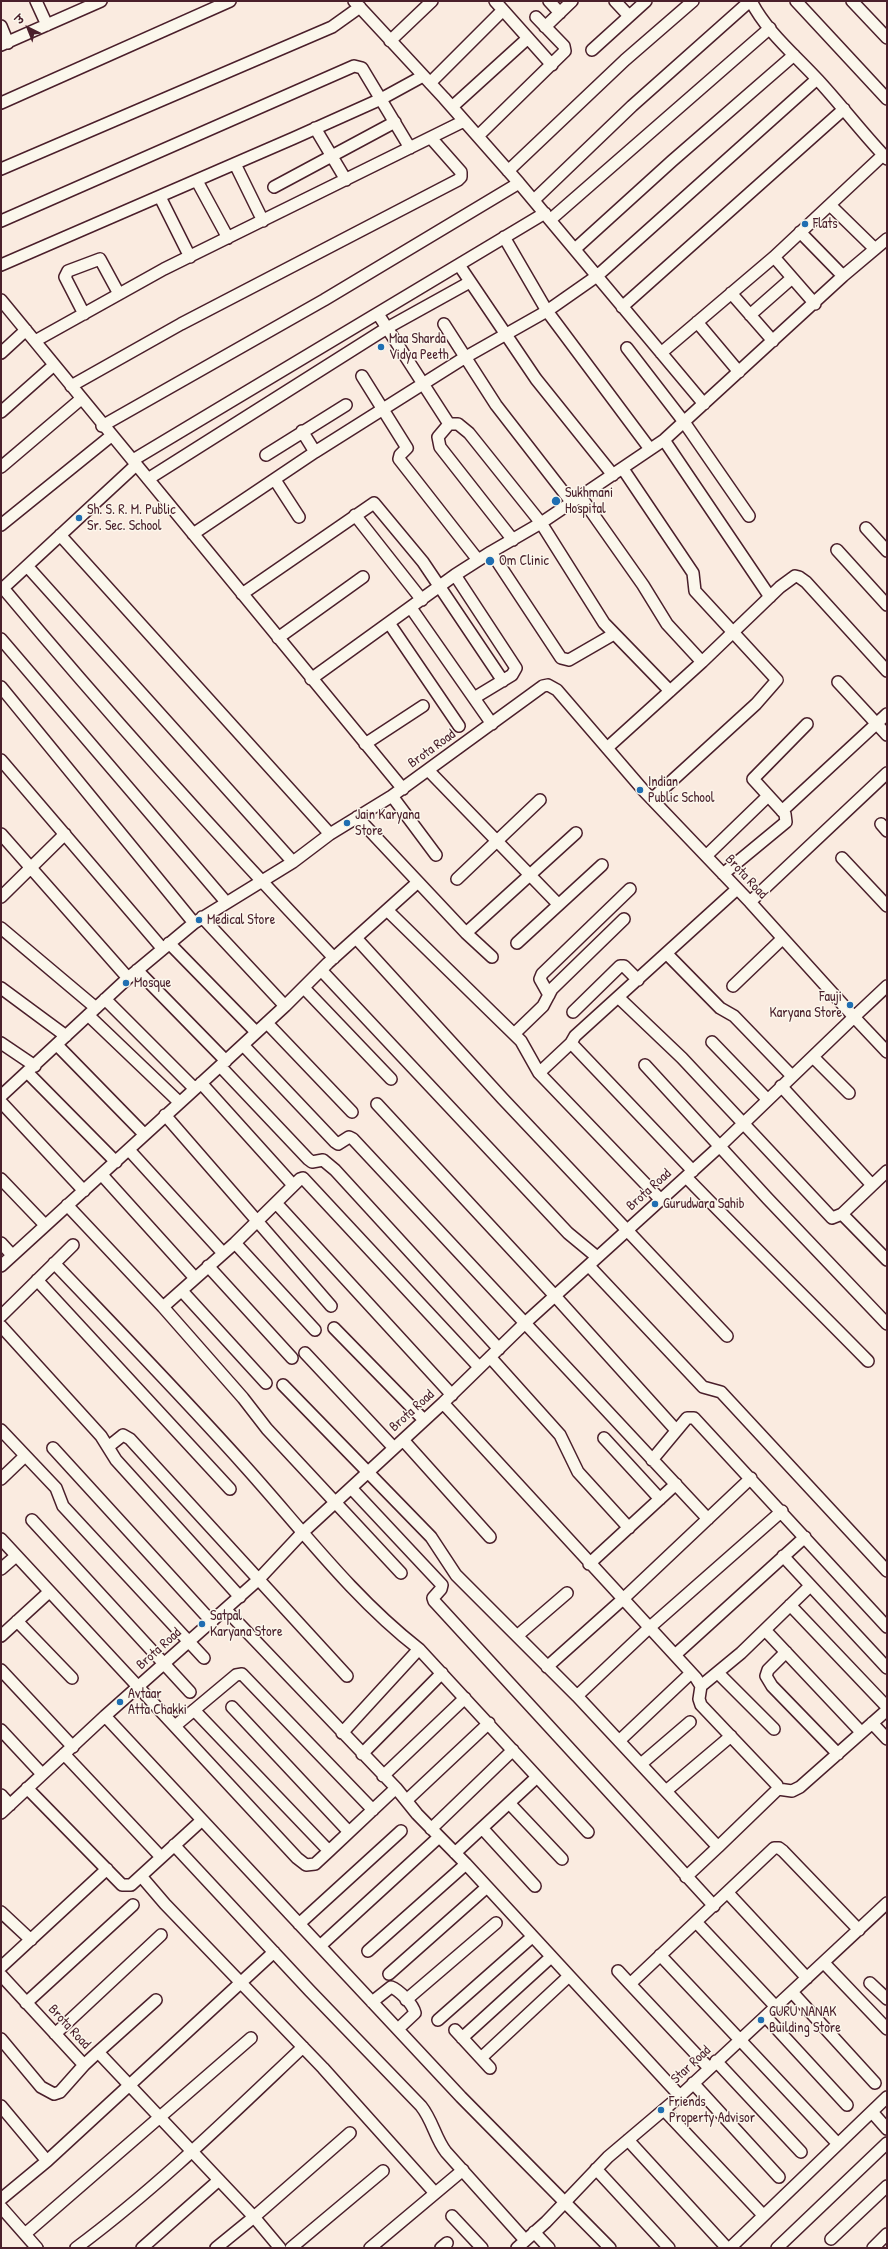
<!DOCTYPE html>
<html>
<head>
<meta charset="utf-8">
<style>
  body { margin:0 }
  #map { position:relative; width:888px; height:2249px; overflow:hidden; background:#faebe0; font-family:"Patrick Hand","Playpen Sans Deva",sans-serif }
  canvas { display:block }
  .frame { position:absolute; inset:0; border:2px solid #4a1f2b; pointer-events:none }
  .north { position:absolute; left:8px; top:8px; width:40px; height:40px; -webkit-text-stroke:3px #fbf7ec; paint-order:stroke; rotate:317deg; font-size:11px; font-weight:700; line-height:16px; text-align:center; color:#4a1f2b }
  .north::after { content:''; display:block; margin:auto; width:14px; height:18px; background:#4a1f2b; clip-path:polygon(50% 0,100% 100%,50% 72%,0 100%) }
</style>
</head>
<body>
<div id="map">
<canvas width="888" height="2249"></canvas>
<div class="frame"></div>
<div class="north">उ</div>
</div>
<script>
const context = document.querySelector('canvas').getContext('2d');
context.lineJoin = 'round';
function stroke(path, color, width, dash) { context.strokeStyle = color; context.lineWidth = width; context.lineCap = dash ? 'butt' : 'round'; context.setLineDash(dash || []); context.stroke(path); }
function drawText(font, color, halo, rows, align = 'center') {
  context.font = font + ' "Patrick Hand",sans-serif'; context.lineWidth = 3; context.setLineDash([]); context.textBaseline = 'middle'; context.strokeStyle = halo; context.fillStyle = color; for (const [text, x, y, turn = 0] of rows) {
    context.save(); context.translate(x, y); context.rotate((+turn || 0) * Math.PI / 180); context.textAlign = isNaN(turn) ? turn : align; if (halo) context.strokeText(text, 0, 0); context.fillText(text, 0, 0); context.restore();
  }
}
const minor = new Path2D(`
  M36 1 47 25
  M354 1 444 98 519 183 704 404
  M495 1 552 65
  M549 1 560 13
  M615 1 629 16
  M751 1C766 31 795 55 818 80 842 106 863 134 887 159
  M796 1 887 99
  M852 1 887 38
  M1 26 8 43
  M545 27 572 1
  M390 41 432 1
  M1 45 101 1
  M592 50 646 1
  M430 83 503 10
  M1 103 230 1
  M452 107 528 38
  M315 128 346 180
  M478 136 565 51 564 46 536 17
  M235 164 263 221
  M1 169 332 27 360 7
  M508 171 625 60 693 1
  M197 181 228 238
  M274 187 395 122
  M160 197 190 257
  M534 200 632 106 750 1
  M830 205 875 249
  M550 220 770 28
  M1 221 354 66 362 68 410 148
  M800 232 843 276
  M504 237 547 311 650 449
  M575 249 672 161 794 55
  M774 257 815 304
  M1 265 294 138 381 99 423 76
  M459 265 536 379 613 475
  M731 293 773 341
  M1 300 403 789
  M622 307 844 109
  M84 314 65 277 68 271 100 259 119 294
  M378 314 449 424 438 437 440 447 513 540
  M750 315 792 278
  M697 322 739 372
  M444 324 496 405 572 503
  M35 341 164 269 464 121
  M627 348 684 422 749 516
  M1 353 26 330
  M661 353 774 257 883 155
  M362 376 407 448 400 455 399 459 478 560
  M71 386 181 324 458 180 461 177V172L431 138
  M1 412 54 365
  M449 424H458L469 433 541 523 604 623 670 691
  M102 426 324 300 519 183
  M302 431 315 452
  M664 440 770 597
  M266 455 346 405
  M133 460 545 213
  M1 467 81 399
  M623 469 693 573 695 591 777 680 756 704 652 799
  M148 479 387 328 470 282
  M275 480 299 517
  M581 497 643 585 667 624 702 662
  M355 515 422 600
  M1 525 111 436
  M866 528 887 551
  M193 534 315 452 464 358 547 311 597 276 817 79
  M60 535 330 834
  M837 550 887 605
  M491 552 561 658 569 660 614 634
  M27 566 293 862
  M455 575 516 668 512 675 474 698
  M3 588C109 715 220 838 334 958
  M1 590 136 465
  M242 594 374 503 423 562 503 681
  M411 608 492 724
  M389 623 459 726
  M278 638 363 577
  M1 639 226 902
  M311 679 455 575 491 552 541 523 664 440 843 276 887 239
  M838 682 887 735
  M1 687 194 923
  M365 744 423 706
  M607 748 702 662 780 587 795 576 799 577 806 582 887 671
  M1 760 162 948
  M428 770 558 904
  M392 796 436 855
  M782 811 887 714
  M357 817 466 933 492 957
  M881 824 887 831
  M1 834 128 978
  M706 856 768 796
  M842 858 887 906
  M723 874 786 822 785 814 753 779 807 724
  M457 879 540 800
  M1 897 65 834
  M750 902 887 773
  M388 911 521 1041 539 1073 660 1199
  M202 917 285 1006
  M1 928 96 1008
  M466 933 576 833
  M356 938 503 1099 727 1336
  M169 943 256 1032
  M517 943 602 865
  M667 954 720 1008 734 1016 792 1076
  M137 970 226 1061
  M321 970 568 1233 597 1257
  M733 986 782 939
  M887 986 854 1017 887 1052
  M1 988 66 1036
  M304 988 391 1079
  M549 995 540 979 542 974 630 889
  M618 997 682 1058 832 1218 842 1214 887 1171
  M105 999 194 1088
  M573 1012 620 966H624L638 980
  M88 1015 179 1102
  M267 1023 352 1112
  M514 1034 543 1006 552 989 624 919
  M712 1042 767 1099
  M1 1043 35 1066
  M57 1045 144 1134
  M243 1045 335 1142 338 1144 349 1137 353 1139 708 1519
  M813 1057 849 1093
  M645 1065 768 1199 887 1324
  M220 1066 308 1159 312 1162 323 1160 335 1170 499 1349
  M28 1073 116 1162
  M539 1073 571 1043
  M201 1083 293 1185
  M781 1086 872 1185
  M1 1096 128 978 194 923 293 862 330 834 392 796 543 686 548 685 557 690 644 791 750 902 854 1017 720 1146 525 1323 443 1403 302 1533 258 1580 105 1716 1 1813
  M1 1102 84 1191
  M377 1104 555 1296 675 1429
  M165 1115 331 1306
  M129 1150 223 1253
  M693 1171 571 1043 575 1036 737 889
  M102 1175 195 1278
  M686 1177C746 1239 807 1299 868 1361
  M1 1179 45 1225
  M276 1203 452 1395
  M67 1205 163 1307 243 1398 267 1429 401 1573
  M842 1214 887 1260
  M1 1243 12 1255
  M235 1243 315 1330
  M54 1263C118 1330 182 1396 243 1464 300 1527 352 1597 419 1649L588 1832
  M1 1266 220 1066 285 1006 328 963 418 882
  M208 1266 292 1358
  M589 1266 703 1387 721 1392 887 1571
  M37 1280 230 1489
  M182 1291 266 1383
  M163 1307 235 1243 300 1179 303 1178 479 1367
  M1 1316 73 1245
  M1 1326 101 1436 116 1460 240 1597
  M334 1328 424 1420
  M305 1353 394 1448
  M490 1357 560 1435 578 1472 629 1528
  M283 1385 431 1537 456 1575 577 1696 718 1847 686 1877
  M443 1403 696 1678 701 1686
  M1 1430 56 1488 63 1506 204 1658
  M604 1438 660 1499
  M403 1440 490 1537
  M108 1447 123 1435 130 1439 347 1676
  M53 1448 212 1622
  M652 1460 687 1418H694L887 1627
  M1 1479 25 1456
  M352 1489 442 1585 441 1589 433 1598 434 1601 714 1906
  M32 1520 190 1692
  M1 1539 297 1858 306 1865 315 1864 329 1851 396 1788
  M783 1556 887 1668
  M589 1564 676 1484
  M1 1569 16 1556
  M790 1605 887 1707
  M226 1610 396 1788 417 1814 466 1864 680 2096
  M17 1621 72 1678
  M765 1630 861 1732
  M1 1636 49 1592
  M517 1636 567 1593
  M786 1652 768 1670 766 1676 772 1686 838 1754
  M675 1655 805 1537
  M547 1667 623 1599 751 1478
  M1 1670 73 1747
  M718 1673 774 1729
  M577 1696 649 1628 782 1511
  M232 1707 349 1832
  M194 1710 329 1851
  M105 1716 461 2097 610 2248
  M872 1723 887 1739
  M175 1726 236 1675 242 1674 373 1810
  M1 1730 42 1774
  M342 1733 419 1649
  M619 1741 691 1673
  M64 1754 161 1857
  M362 1754 442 1673
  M641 1764 690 1722
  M383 1776 465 1698
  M27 1788 122 1885H131L201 1821
  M778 1789 792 1791 800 1787 887 1710
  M666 1791 731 1736
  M1 1795 10 1805
  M407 1800 489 1723
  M509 1803 562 1859
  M482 1828 535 1886
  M431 1829 513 1750
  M174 1845 310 1991 421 2106C433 2121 435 2138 446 2152L525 2240
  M718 1847 778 1789 777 1785 701 1705 699 1699 701 1686 741 1653 810 1586
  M455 1853 537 1777
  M141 1876 165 1904 323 2068 435 2193
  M728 1893 807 1978
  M1 1912 31 1940
  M697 1923 776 2007
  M299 1924 401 1831
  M320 1946 439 1837
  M368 1951 466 1864
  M660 1955 838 2144
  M824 1963 887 2029
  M1 1967 107 1869
  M618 1971 630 1984
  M389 1974 487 1887
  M1 1975 84 2065 60 2092 54 2094 41 2087 1 2039
  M870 1983 887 1999
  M792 1992 875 2083
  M406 2000 496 1923
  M372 2002 391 1987C399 1990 413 2004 415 2013L398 2029
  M26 2003 133 1905
  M766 2017 847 2105
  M438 2020 532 1937
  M455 2030 490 2068
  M55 2034 161 1935
  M462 2038 551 1957
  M98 2052 156 2000
  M481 2058 569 1976
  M716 2061 801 2152
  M84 2065 98 2052 254 2217 216 2248
  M709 2068 630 1984 774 1848H779L783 1851 859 1930
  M693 2083 779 2177
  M1 2106 47 2161
  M664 2110 763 2215
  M872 2112 887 2129
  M628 2140 727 2248
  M596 2169 669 2248
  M1 2199 47 2161 274 1952
  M1 2207 37 2248
  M452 2216 482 2248
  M534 2232 549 2248
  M25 2234 251 2038
  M831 2239 887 2186
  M76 2248C157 2188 230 2116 303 2047
  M142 2248 219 2180
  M280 2248 254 2217 350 2133
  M291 2248 383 2171
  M370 2248 463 2170
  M441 2248 447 2243
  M517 2248 546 2222 608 2157 680 2096 887 1903
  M730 2248 887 2097
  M777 2248 887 2143
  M873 2248 887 2234`);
stroke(minor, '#4a1f2b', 14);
stroke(minor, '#fbf7ec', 11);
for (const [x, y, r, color] of [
  [805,224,4,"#1f6fb2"],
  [381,347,4,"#1f6fb2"],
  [556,501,5,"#1f6fb2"],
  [79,518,4,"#1f6fb2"],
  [490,561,5,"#1f6fb2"],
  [640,790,4,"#1f6fb2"],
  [347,823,4,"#1f6fb2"],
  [199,920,4,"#1f6fb2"],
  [126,983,4,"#1f6fb2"],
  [850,1005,4,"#1f6fb2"],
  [655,1204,4,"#1f6fb2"],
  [202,1624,4,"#1f6fb2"],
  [120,1702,4,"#1f6fb2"],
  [761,2020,4,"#1f6fb2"],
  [661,2110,4,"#1f6fb2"]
]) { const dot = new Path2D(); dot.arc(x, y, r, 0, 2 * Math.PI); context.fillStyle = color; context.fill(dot); stroke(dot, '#fbf7ec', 1.5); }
drawText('14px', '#4a1f2b', '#fbf7ec', [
  ["Flats",813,224],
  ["Maa Sharda",389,339],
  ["Vidya Peeth",389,355],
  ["Sukhmani",565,493],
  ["Hospital",565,509],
  ["Sh. S. R. M. Public",87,510],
  ["Sr. Sec. School",87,526],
  ["Om Clinic",499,561],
  ["Indian",648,782],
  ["Public School",648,798],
  ["Jain Karyana",355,815],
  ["Store",355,831],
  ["Medical Store",207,920],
  ["Mosque",134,983],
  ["Fauji",842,997,"right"],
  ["Karyana Store",842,1013,"right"],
  ["Gurudwara Sahib",663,1204],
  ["Satpal",210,1616],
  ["Karyana Store",210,1632],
  ["Avtaar",128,1694],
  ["Atta Chakki",128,1710],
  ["GURU NANAK",769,2012],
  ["Building Store",769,2028],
  ["Friends",669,2102],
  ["Property Advisor",669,2118]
], 'left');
drawText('14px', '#4a1f2b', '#fbf7ec', [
  ["Brota Road",432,749,-36],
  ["Brota Road",746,877,47],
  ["Brota Road",649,1190,-42],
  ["Brota Road",412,1411,-42],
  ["Brota Road",159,1649,-42],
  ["Brota Road",69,2027,47],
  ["Star Road",691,2065,-43]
]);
</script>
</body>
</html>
